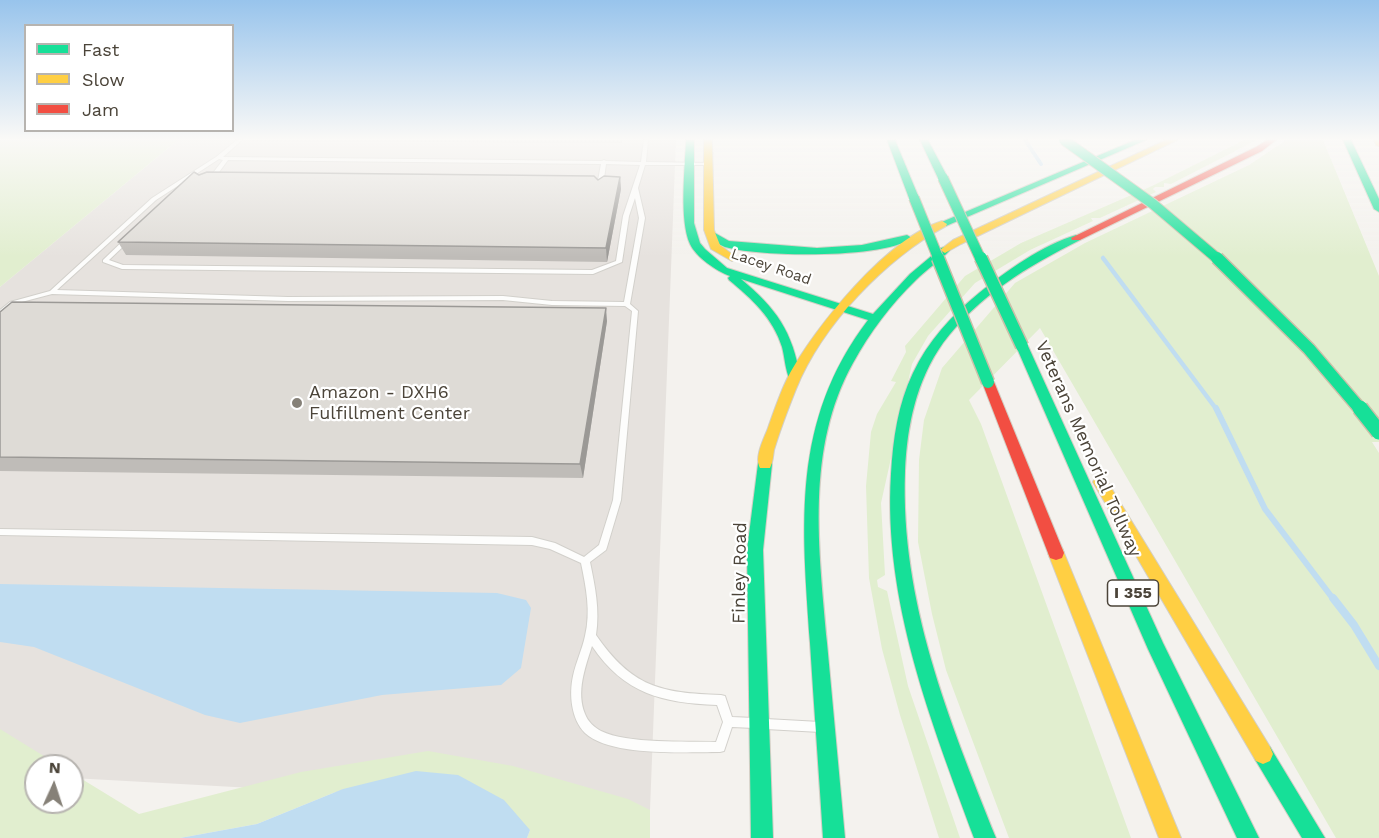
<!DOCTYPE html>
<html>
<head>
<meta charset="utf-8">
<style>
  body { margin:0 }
  #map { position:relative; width:1379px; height:838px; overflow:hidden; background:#f4f2ee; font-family:"Work Sans",sans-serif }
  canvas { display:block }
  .legend { position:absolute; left:24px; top:24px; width:210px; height:108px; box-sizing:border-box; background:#fff; border:2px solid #b7b4b0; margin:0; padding:8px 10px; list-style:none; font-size:18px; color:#4b4439 }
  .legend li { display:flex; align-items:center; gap:12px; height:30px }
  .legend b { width:30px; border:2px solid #b7b4b0 }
  .north { position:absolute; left:24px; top:754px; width:60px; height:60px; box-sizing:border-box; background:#fff; border:2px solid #b7b4b0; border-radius:50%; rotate:3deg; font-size:16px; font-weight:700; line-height:24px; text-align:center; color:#4b4439 }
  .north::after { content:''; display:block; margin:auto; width:21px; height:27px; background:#868178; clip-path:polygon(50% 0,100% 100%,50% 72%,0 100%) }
</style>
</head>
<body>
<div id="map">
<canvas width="1379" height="838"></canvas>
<ul class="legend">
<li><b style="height:8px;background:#16e098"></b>Fast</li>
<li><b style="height:8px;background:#ffcf43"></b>Slow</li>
<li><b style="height:8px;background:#f24e42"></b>Jam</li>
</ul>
<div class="north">N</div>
</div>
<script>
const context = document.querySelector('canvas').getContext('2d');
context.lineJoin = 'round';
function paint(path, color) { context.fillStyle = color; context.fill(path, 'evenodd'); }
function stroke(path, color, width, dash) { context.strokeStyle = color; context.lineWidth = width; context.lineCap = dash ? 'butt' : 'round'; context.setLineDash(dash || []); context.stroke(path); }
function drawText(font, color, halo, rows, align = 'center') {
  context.font = font + ' "Work Sans",sans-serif'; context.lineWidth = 4.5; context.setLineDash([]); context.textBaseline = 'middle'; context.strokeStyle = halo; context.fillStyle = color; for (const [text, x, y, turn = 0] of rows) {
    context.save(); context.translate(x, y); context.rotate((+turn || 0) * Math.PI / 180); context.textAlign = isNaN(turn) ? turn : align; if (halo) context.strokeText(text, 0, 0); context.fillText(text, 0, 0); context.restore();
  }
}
paint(new Path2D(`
  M178 140H676L650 810 72 778V766H36L0 774V287Z`), '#e6e2de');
paint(new Path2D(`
  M0 140H178L0 287Z
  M1244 140H1257L1171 184 1164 183V187H1155L1153 189 1156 192 1100 218H1091L1093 221 1030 250 975 283 928 336 912 364 881 503 885 575 877 580 878 587 887 591 908 686 960 838H939L900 715 882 649 869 578 866 486 871 432 877 414 896 382 891 381 906 352 905 346 965 276 1021 243 1152 186Z
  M1286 140H1323L1379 276V442H1372L1379 453V838H1336L1040 328 969 400 981 424 1131 838H1009L946 670 932 614 918 542 919 460 924 420 942 368 1015 283 1085 243 1249 165Z
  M0 729 60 766H36V802H72V773L139 814 301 772 428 751 513 766 628 799 650 810V838H527L530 830 343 789 257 824 180 838H0Z`), '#e1eecf');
paint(new Path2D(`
  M0 584 497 593 526 600 531 608 521 668 501 685 382 695 240 723 205 715 34 647 0 642Z
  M416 771 458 775 504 800 530 830 527 838H180L257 824 343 789Z`), '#c0ddf1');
stroke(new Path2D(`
  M1025 140 1041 164`), '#c0ddf1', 4);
stroke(new Path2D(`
  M1103 258 1217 410`), '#c0ddf1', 4.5);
stroke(new Path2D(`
  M1216 408 1265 509 1334 600`), '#c0ddf1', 6);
stroke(new Path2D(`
  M1333 598 1354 625 1379 666`), '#c0ddf1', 8);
const lane = new Path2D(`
  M237 140H242L223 157 602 161 604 160 606 161 641 162 644 140H648L646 162 711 163V165H645L638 188 645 218 630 304 638 311 621 500 607 547 606 550 590 562C595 586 600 610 596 635 632 687 660 693 721 695L725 696 732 717 754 718 758 719 759 723 758 727 754 728 732 727 724 751 720 752C685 752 611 757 585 733 571 719 569 694 573 676 576 662 582 650 585 636 591 612 586 587 581 563L550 549 532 545 0 535V529L532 537 555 543 584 557 599 545 613 500 632 311 625 306 552 305 503 300 288 301 52 294 14 304 0 315V310L10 302 50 291 152 198 216 157ZM219 159 223 160 209 178 210 179H214L228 160 601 164 597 186 600 188 603 186 606 164 640 165 623 216 616 261 592 270 123 265 109 260 130 240V238H126L103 260V262L122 269 593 274 622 262 629 216 635 198 639 218 624 302 552 301 503 296 288 297 57 290 156 200ZM592 646C624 694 663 703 717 705L723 722 716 742C686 741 627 744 601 731 594 727 588 722 585 714 576 692 585 668 592 646Z
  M766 719 820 722 824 723 825 727 824 731 820 732 766 729 762 728 761 724 762 720Z`);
const fast = new Path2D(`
  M686 140H694V223L700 243 705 249 727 268 873 314 910 274 941 248 945 247 950 250C940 261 927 269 916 280 891 304 870 332 853 363 805 449 819 550 827 643 833 708 839 773 845 838H823C819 773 814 708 810 643 802 524 791 421 868 320L741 279C776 308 793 332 800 377L798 380H790C785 370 785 358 782 347 773 318 752 299 729 280L728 278 730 276C716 271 696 257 690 244 679 220 685 167 686 140Z
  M887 140H895L919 198 917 200 909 198Z
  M920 140H928L948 178 946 180 938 178Z
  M1135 140H1146L946 226H938L937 224Z
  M1343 140H1351L1379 199V212L1374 209Z
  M715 233 729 241 817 248 862 245 907 235 912 238C885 259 759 257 725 247 719 245 714 240 710 236Z
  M1076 235 1081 238 1080 240C1028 266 978 296 943 343 916 381 907 426 905 471 900 601 949 720 996 838H974C931 721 883 601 891 474 893 439 898 404 913 373 928 341 952 315 979 293 1005 272 1044 244 1076 235Z
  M1022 342 1028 346 1163 643 1259 838H1237L1148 649 1016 346Z
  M765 459 770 460 772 464 763 550 773 838H751L747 550 758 464 760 460Z
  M1263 744 1270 747 1325 838H1302L1256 761 1253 754 1256 747Z`);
const slow = new Path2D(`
  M704 140H712L714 230 720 245 737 258 732 261 711 249 704 230Z
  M1166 140H1177L961 244 945 253 940 250 953 240Z
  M1374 140H1379V146L1376 145Z
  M942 221 947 224 946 226C885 259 822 325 796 389 788 409 780 430 774 450 773 456 773 462 770 468H760C754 457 764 439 768 428 774 411 780 393 788 377 815 327 887 238 942 221Z
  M1100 476 1105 478 1270 747 1273 754 1270 761 1263 764 1256 761 1093 482 1095 478Z
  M1056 546 1062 548 1064 553 1181 838H1159L1048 553 1050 548Z`);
const jam = new Path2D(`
  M1267 140H1276L1262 151 1080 240H1072L1071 238 1256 147Z
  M988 378 994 382 1064 553 1062 558 1056 560 1050 558 1048 553 982 382Z`);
stroke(lane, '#d2d0cb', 2);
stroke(fast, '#d3cfc5', 2);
stroke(slow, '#d3cfc5', 2);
stroke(jam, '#d3cfc5', 2);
paint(lane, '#fdfdfc');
paint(fast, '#16e098');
paint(slow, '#ffcf43');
paint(jam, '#f24e42');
const fastBridgeFar2 = new Path2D(`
  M1064 140 1153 204 1219 260
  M943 178 981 260
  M914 198 939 260`);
const fastBridgeFar1 = new Path2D(`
  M938 258 988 382
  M981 258 1022 346
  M1217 258 1309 349 1361 410`);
const fastBridge = new Path2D(`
  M1360 408 1379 432`);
stroke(fastBridgeFar2, '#ccbfa9', 12, []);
stroke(fastBridgeFar1, '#ccbfa9', 15, []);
stroke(fastBridge, '#ccbfa9', 18, []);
stroke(fastBridgeFar2, '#16e098', 10);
stroke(fastBridgeFar1, '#16e098', 12);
stroke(fastBridge, '#16e098', 15);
paint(new Path2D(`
  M251 140H622V143L251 141Z
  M199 175 598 180 620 177 621 189 607 262 126 255 118 242Z
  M0 312 607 321 583 478 0 471Z`), '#bfbcb8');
paint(new Path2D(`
  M620 177 621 189 607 262 606 248Z
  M606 308 607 321 583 478 580 464Z`), '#9b9996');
const building = new Path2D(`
  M194 172 199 175 207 172 594 176 598 180 604 176 620 177 606 248 118 242Z
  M12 302 606 308 580 464 0 457V312Z`);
paint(building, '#dedbd6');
stroke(building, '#9b9996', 1.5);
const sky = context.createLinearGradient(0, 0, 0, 257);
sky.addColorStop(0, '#98c4ec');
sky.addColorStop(0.54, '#faf9f7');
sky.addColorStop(1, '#faf9f700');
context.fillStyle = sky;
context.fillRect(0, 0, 1379, 257);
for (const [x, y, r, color] of [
  [297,403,6,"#868178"]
]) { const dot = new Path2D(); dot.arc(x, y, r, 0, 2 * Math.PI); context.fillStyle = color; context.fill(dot); stroke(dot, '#fff', 2); }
drawText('15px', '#4b4439', '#fff', [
  ["Lacey Road",771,267,19]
]);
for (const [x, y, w] of [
  [1133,593,51]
]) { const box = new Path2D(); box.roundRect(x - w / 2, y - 13, w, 26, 4.5); context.fillStyle = '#fff'; context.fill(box); stroke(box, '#4b4439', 1.5); }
drawText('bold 16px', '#4b4439', null, [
  ["I 355",1133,593]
]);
drawText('18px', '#4b4439', '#fff', [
  ["Amazon - DXH6",309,393],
  ["Fulfillment Center",309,414]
], 'left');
drawText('18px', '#4b4439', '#fff', [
  ["Veterans Memorial Tollway",1088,449,66],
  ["Finley Road",740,573,-89]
]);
</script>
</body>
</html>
